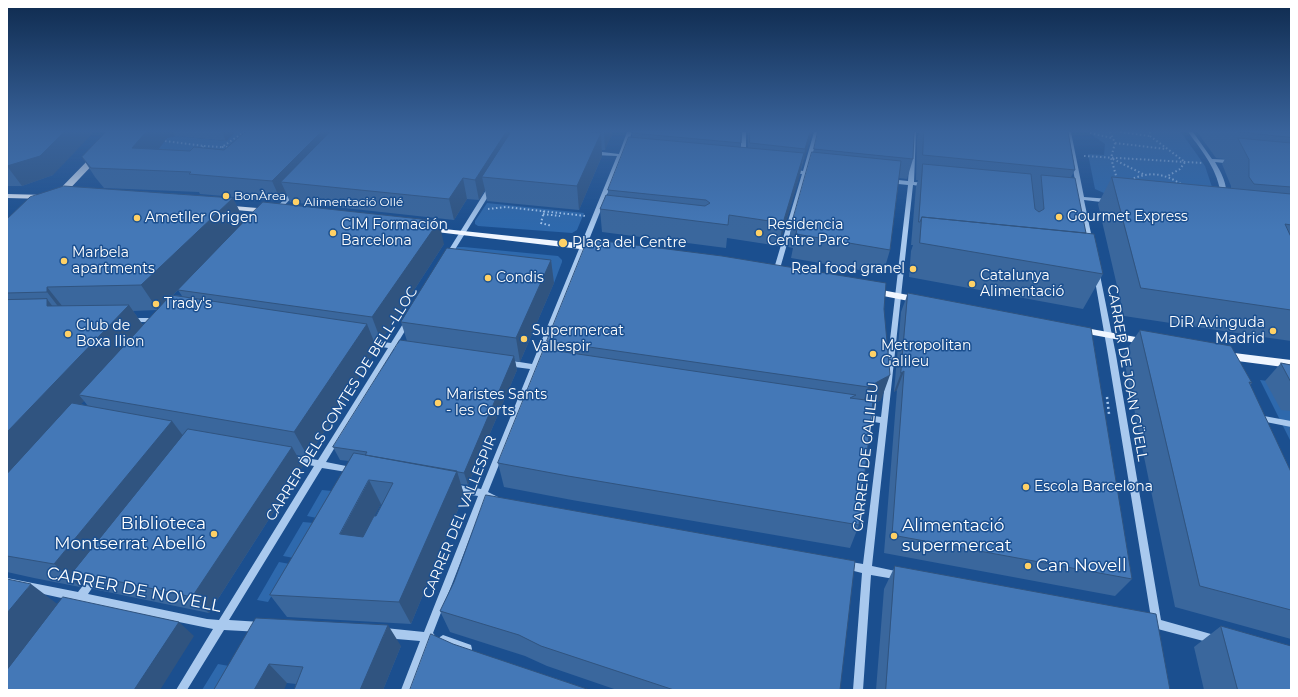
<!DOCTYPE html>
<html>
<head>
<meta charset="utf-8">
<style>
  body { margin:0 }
  #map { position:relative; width:1298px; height:697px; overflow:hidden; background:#1b4f8f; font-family:Montserrat,sans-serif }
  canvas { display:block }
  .frame { position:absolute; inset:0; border:8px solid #fff; pointer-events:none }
</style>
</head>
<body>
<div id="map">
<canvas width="1298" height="697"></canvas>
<div class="frame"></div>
</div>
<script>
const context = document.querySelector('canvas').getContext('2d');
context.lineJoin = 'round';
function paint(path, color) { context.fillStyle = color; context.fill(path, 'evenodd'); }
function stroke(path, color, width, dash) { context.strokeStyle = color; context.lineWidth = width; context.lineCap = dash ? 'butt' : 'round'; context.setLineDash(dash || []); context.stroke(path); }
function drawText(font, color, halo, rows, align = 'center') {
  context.font = font + ' Montserrat,sans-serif'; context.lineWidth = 3; context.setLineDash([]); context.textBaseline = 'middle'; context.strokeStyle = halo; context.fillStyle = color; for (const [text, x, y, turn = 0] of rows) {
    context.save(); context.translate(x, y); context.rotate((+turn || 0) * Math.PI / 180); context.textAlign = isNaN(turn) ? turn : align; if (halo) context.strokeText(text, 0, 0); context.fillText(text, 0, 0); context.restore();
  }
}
paint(new Path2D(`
  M236 132H276L259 147 146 165 167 138 176 136 226 141Z
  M1091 132H1181L1205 166 1212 187 1115 198 1095 189 1088 154 1104 155 1105 144 1092 135Z
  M487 203 584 213 577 230 572 233 478 226 475 224V221Z
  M457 247H464L558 256 562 260V262L554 283 453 250Z
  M1260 380 1291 384V442Z
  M322 490 332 491 317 518 307 516Z
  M303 522 314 523 294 558 283 556Z
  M279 562 290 564 268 602 257 600Z
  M218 664 229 666 216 690H202Z`), '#2e69ad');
stroke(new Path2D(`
  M1110 132 1115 143 1111 158 1117 179
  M1120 132 1150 136
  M1150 132V136L1185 162 1180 169 1168 176
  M1090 133 1112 138
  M165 141 204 146 199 150
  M1115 143 1166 149
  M204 146 222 147 244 132
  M222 147H229
  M1084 156 1203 163
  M1113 159 1143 174
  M1130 180C1149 171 1163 173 1181 184
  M488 209 506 207 586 216
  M544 211 541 223 552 226
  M543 214 560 216`), '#a9c9ee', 2, [1.5, 2.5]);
stroke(new Path2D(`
  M1107 397 1109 414`), '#a9c9ee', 2.5, [2, 3]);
paint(new Path2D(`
  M627 132H632L624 154H630L633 156 630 158 622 157 539 365 549 367 550 369 549 371 546 372 537 370 488 492 498 497 499 500 498 503 495 504 485 499 433 633 436 637 434 640 430 642 411 690H401L420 641 385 638 382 636 380 633 382 630 385 628 424 632 478 496 453 492 450 491 449 488 450 485 453 484 481 489 530 369 507 366 503 363 507 360 532 364 617 156 594 155 591 153 594 151 619 154Z
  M742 132H746V156L743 158 740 156Z
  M814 132H819L808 172 817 173 818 174 815 176 807 175 779 272 778 273H774L773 272 802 174 792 173 789 171 792 169 803 171Z
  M912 132H916L914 182 926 183 929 185 926 187 913 185 872 566 900 572 903 573 905 576 903 579 900 580 871 575 863 690H853L862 573 842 568 840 565 842 562 845 561 863 564 880 423 863 420 860 419 859 417 860 415 863 414 881 417 908 185 889 183 886 181 889 179 908 181Z
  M1066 132H1071L1084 197 1110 199 1113 201 1110 203 1084 200 1093 243 1090 245 1087 243 1079 200 1070 199 1067 197 1070 195 1078 196Z
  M1188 132H1193L1212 159 1233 160 1236 162 1233 164 1215 162C1221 172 1228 185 1226 197H1222L1221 196C1218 170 1203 152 1188 132Z
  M491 185 494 187 451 256 450 257H446L445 256 488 187Z
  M294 190 297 192 296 193 278 212H274V210L292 191Z
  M1097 273 1100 275 1116 355 1161 620 1218 636 1220 639 1218 642 1215 644 1150 627 1147 625 1145 622 1147 619 1151 618 1108 355 1094 275Z
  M129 318H156L159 320 156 322H129L128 320Z
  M406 319H410L411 321 397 344 406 346 407 348 404 350 394 349 326 462 356 468 357 470 356 472 353 473 322 468 229 620 261 622 264 624 266 627 264 630 261 632 224 630 187 690H176L213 629 82 602 79 604 75 601 7 586V578L78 592 91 575 94 574 97 575 99 578 88 594 207 619 219 620 314 466 289 461 288 459 289 457 292 456 318 460 388 348 365 344 364 342 365 340H367L391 343Z
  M1264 416 1291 421V427L1261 421 1260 419 1261 417Z
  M443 635 471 645 472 649 471 653 467 654 440 643 438 640 440 637Z`), '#a9c9ee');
paint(new Path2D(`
  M93 155H96L100 157 61 198H55V194Z
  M7 194 46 195 50 197 46 199 7 198Z
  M222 205 269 209 273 211 269 213 225 209H222Z
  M425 227 597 245 601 248 597 251 428 231 424 229Z
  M871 288 919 297 924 300 919 303 868 293 866 291Z
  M1080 327 1147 339 1152 342 1147 345 1077 332 1075 330 1077 328Z
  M1226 352 1291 360V368L1222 359 1221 356 1222 353Z`), '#f0f6ff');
paint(new Path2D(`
  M7 132 53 175 22 186H7Z
  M106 132H236L226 141 175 136 167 138 159 149 190 151 224 150 245 132H613L605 150H602V156L579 210 487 201 485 190 479 200 467 199 454 220 290 202 287 195 281 201 200 194 199 192 104 188 95 177 82 157Z
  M741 132 740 147 748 148V132H812L779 246 727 238 726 248 602 232 600 209 608 196V190L632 137V133Z
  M917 132H1068L1075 170 1071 177 1086 233 1103 274 1083 309 909 277 911 251 913 245H911L916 187 918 180H916L917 139 919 133Z
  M1197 132H1291V341L1270 338 1124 316 1098 204 1112 177 1231 188V186L1222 164 1225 159 1216 158Z
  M814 149 913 159 907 179 899 178 890 250 883 274 791 258 793 248 788 247 792 223Z
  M233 198 244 221 444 244 381 341 373 340 377 349 308 457 296 455 303 466 209 613 93 589 84 582 80 587 34 578 7 572V218L8 219ZM178 290 182 296 173 295ZM157 310 143 325 133 311ZM84 401 88 406 80 404Z
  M551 260 554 283 520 362 515 361 517 370 468 485 461 484 464 495 411 624 287 617 270 595 349 461 340 460 333 447 407 341 401 322ZM381 504H382L376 516H374Z
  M908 293 1132 579 1115 596 884 553 897 390 894 392 901 312Z
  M884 309 881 400 872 405 859 525 850 548 572 500 504 487 498 463 549 350 547 341Z
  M1140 330 1252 383 1250 385 1291 472V639L1175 607 1123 355Z
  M1281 363 1291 365V411L1281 410 1265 381Z
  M1291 427V434L1289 429Z
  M895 566 1170 690H876L884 589Z
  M440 611 840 690H617L547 666 525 656 450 632Z
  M256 618 401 646 383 690H294L296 684 287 683 214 690Z
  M1221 626 1291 690H1204L1194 647Z`), '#3a679d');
paint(new Path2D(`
  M64 132H94L53 175 22 186 7 166Z
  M146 132H173L175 136 167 138 144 168 132 148Z
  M222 132H236L226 141Z
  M321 132H347L281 182 287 195 281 201 272 181Z
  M506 132H509L511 147 482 177 485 190 479 200 475 180Z
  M604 132H613L605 150Z
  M810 132H812L802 169 805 149Z
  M601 133 602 156 579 210 577 186Z
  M804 153 800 175 779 246 783 223Z
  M463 178 467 199 454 220 449 199Z
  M233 198 245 222 158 310 141 285Z
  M439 221 444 244 381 341 372 317Z
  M551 260 554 283 520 362 516 338Z
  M47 287 67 312V318L47 292Z
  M47 299 67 325 47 306Z
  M129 305 147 331 79 395 84 401 7 485V432Z
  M367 324 377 349 308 457 294 432Z
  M514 356 517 370 468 485 464 473Z
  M904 371 897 390 894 392 901 373Z
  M890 375 881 400 860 412 868 387Z
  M172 421 190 445 73 572 84 582 80 587 54 564Z
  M292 447 303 466 209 613 192 597Z
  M457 471 464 495 411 624 399 602Z
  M369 480 381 504 353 557 340 534Z
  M31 584 60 606 7 672V613Z
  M179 622 194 636 160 690H134Z
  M388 625 401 646 383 690H360Z
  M269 664 287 683 284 690H254Z`), '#305480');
const building = new Path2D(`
  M7 132H64L40 156 7 166Z
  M106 132H146L132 148 190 151 194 147 224 150 245 132H321L272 181 189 174 191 172 91 168 82 157Z
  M330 132H506L475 180 463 178 449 199 281 182Z
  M511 132H591L601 133 577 186 482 177Z
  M632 132H741V143L632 133Z
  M750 132H810L805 149 750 143Z
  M818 132H914L913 159 814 149Z
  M924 132H1068L1075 170 923 155Z
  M1238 132H1291V137Z
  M629 137 804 153 783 223 729 215 728 225 600 209 606 195 705 206 710 203 706 200 608 190Z
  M1238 138 1291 143V187L1254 184 1249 177V160Z
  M812 152 901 161 890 250 796 234 798 224 792 223Z
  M923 164 1031 174 1035 209 1039 212 1044 209 1041 175 1075 178 1086 233 922 217 920 222H919Z
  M1112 177 1291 194V225L1285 224 1291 237V310L1141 288Z
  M64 186 233 198 141 285 47 287V292L7 293V219L30 197Z
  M263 202 439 221 372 317 178 290Z
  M922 217 1094 234 1103 274 920 243Z
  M588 239 722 256 886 283 884 309 890 375 868 387 547 341Z
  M447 248 551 260 516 338 401 322Z
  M908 293 1091 328 1132 579 892 535 904 371 901 373Z
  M171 295 367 324 294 432 79 395Z
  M47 299V306L129 305 7 432V300Z
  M1140 330 1231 346 1252 383 1249 382 1291 472V610L1200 586Z
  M400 340 514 356 464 473 365 455 367 452 333 447Z
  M544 349 856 395 850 398 873 401 859 525 568 476 498 463Z
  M1281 363 1291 365V382Z
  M72 403 172 421 54 564 7 556V474Z
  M188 429 292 447 192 597 73 572Z
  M354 453 457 471 399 602 270 595ZM369 480 393 483 376 516H374L363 537 340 534Z
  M486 495 855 561 840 690H674L541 646 519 635 440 611 454 582Z
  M895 566 1156 614 1170 690H886Z
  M7 579 31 584 7 613Z
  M63 597 179 622 134 690H7V670Z
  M256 618 388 625 360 690H294L303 667 269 664 254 690H214Z
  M1221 626 1291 646V690H1238Z
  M431 634 453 644 590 690H410Z`);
paint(building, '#4478b7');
stroke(building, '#305480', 1);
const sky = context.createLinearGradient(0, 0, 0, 230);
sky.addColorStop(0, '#0f2b4f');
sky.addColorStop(0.57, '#39639b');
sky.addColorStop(1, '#39639b00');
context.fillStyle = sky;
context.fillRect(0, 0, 1298, 230);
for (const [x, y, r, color] of [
  [226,196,4,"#ffd166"],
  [296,202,4,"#ffd166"],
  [1059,217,4,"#ffd166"],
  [137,218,4,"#ffd166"],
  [333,233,4,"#ffd166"],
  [759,233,4,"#ffd166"],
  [563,243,5,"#ffd166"],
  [64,261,4,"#ffd166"],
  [913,269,4,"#ffd166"],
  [488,278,4,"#ffd166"],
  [972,284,4,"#ffd166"],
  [156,304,4,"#ffd166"],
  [1273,331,4,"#ffd166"],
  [68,334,4,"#ffd166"],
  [524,339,4,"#ffd166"],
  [873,354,4,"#ffd166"],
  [438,403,4,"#ffd166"],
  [1026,487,4,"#ffd166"],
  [214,534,4,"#ffd166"],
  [894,536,4,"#ffd166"],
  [1028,566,4,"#ffd166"]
]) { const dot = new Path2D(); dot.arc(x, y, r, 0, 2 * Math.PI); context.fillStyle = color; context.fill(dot); stroke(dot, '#1b4f8f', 1.5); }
drawText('12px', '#fff', '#1b4f8f', [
  ["BonÀrea",234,196],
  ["Alimentació Ollé",304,202]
], 'left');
drawText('14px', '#fff', '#1b4f8f', [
  ["Gourmet Express",1067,217],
  ["Ametller Origen",145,218],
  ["CIM Formación",341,225],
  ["Barcelona",341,241],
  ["Residencia",767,225],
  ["Centre Parc",767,241],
  ["Plaça del Centre",572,243],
  ["Marbela",72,253],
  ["apartments",72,269],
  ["Real food granel",905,269,"right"],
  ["Catalunya",980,276],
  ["Alimentació",980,292],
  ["Condis",496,278],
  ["Trady's",164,304],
  ["DiR Avinguda",1265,323,"right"],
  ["Madrid",1265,339,"right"],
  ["Club de",76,326],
  ["Boxa Ilion",76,342],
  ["Supermercat",532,331],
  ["Vallespir",532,347],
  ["Metropolitan",881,346],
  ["Galileu",881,362],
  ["Maristes Sants",446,395],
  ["- les Corts",446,411],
  ["Escola Barcelona",1034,487]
], 'left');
drawText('14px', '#fff', '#1b4f8f', [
  ["CARRER DE JOAN GÜELL",1127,373,80],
  ["CARRER DELS COMTES DE BELL-LLOC",342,404,-58],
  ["CARRER DE GALILEU",866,457,-84],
  ["CARRER DEL VALLESPIR",460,517,-68]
]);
drawText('17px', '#fff', '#1b4f8f', [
  ["Biblioteca",206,524,"right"],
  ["Montserrat Abelló",206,544,"right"],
  ["Alimentació",902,526],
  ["supermercat",902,546],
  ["Can Novell",1036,566]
], 'left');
drawText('17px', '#fff', '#1b4f8f', [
  ["CARRER DE NOVELL",134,590,11]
]);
</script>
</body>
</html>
